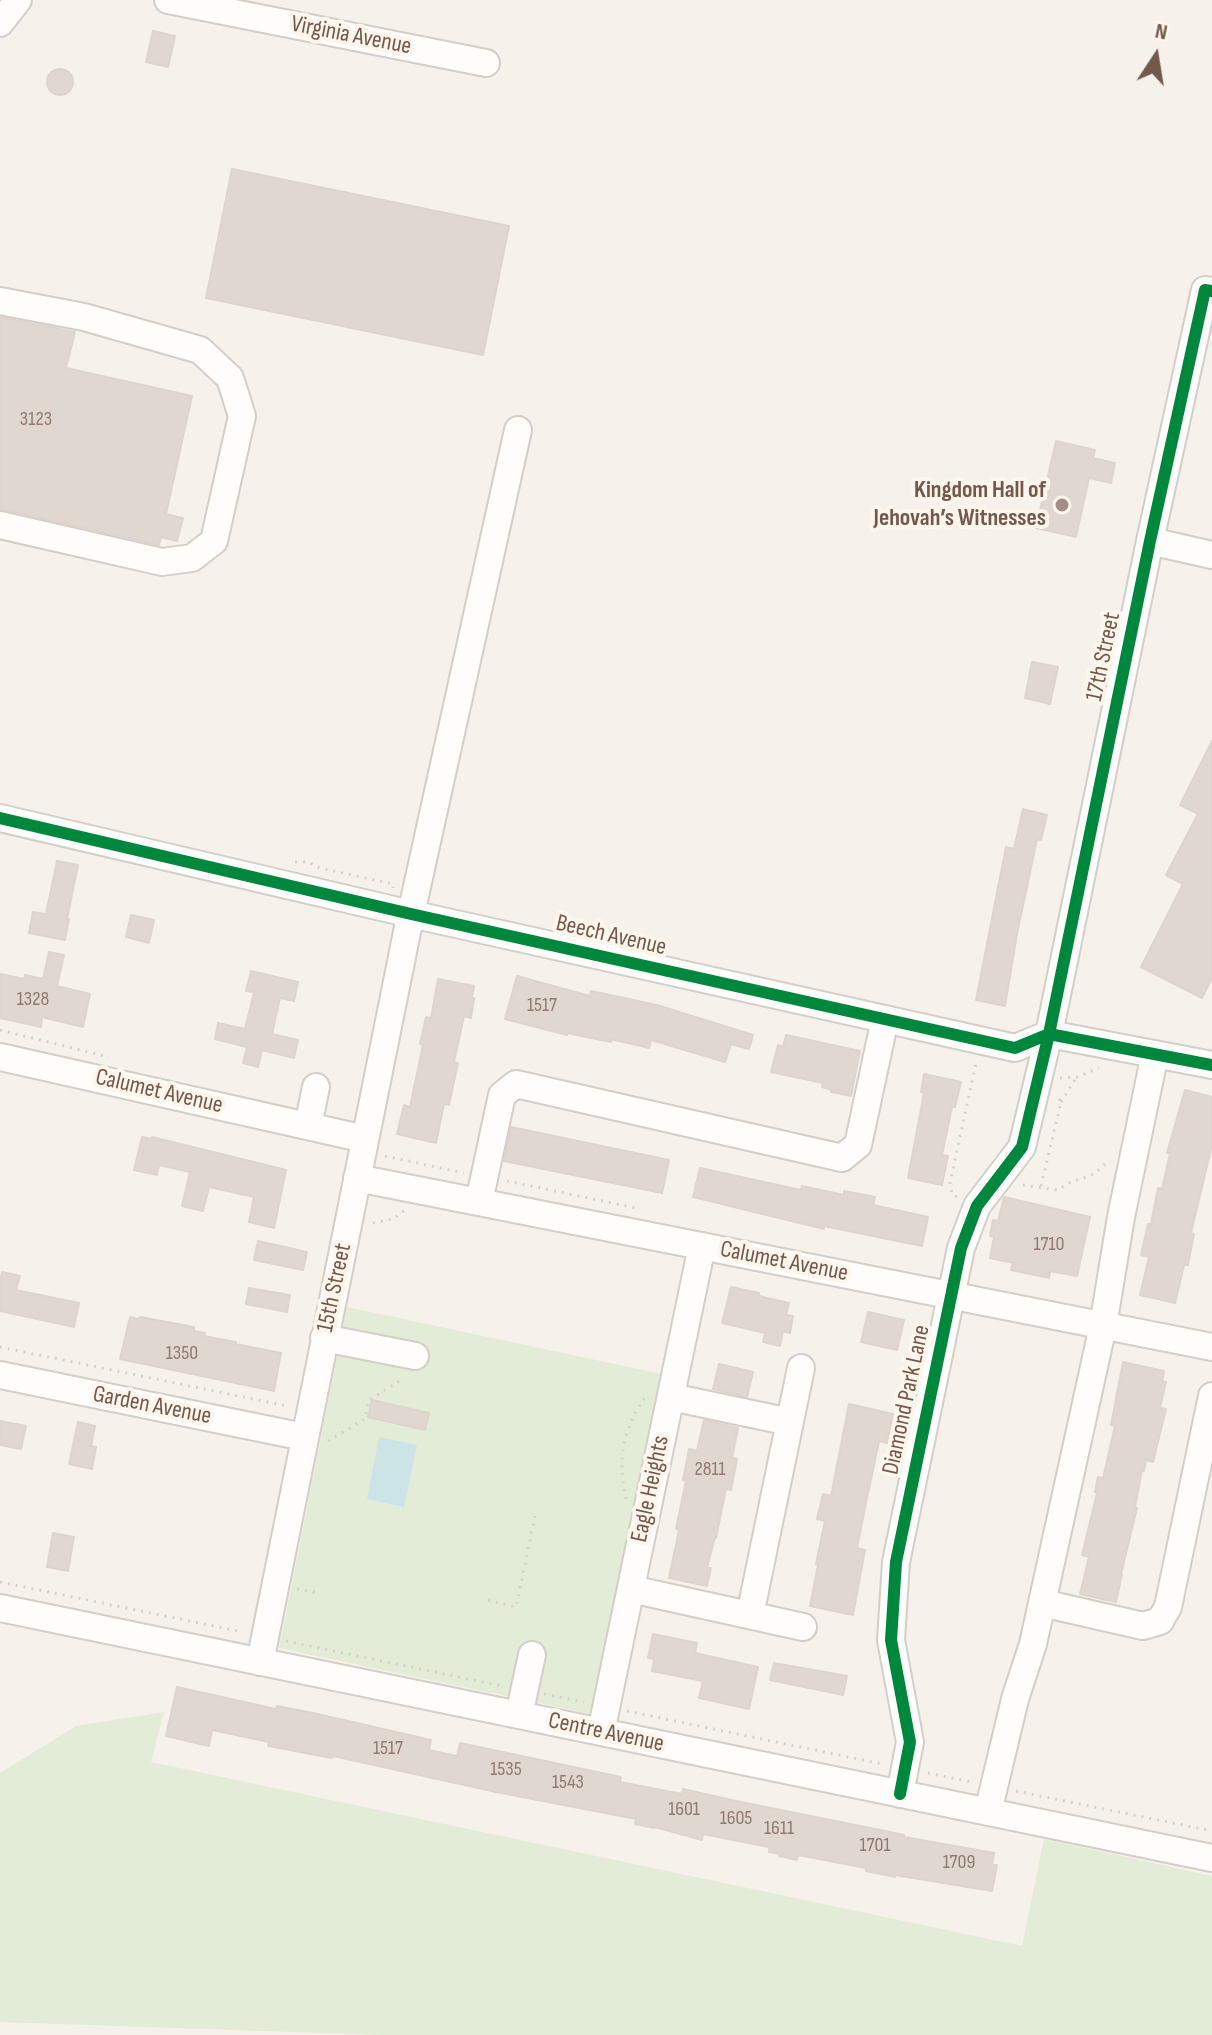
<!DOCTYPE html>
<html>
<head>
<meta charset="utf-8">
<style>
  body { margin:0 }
  #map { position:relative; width:1212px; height:2035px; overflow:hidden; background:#f6f1eb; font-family:"Sofia Sans Condensed",sans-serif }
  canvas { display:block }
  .north { position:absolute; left:1116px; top:16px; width:80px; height:80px; -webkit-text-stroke:6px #fef6ec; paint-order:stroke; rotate:12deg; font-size:22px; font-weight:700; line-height:32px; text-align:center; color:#73584c }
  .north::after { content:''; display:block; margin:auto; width:28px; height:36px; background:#73584c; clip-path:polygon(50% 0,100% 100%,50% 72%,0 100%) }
</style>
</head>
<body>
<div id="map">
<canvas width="1212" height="2035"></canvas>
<div class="north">N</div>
</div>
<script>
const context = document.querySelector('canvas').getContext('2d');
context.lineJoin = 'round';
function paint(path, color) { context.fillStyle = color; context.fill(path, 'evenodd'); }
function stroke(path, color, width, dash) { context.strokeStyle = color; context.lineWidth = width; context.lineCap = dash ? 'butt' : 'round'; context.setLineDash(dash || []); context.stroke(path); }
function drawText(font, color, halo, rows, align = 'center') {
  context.font = font + ' "Sofia Sans Condensed",sans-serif'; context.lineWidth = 8; context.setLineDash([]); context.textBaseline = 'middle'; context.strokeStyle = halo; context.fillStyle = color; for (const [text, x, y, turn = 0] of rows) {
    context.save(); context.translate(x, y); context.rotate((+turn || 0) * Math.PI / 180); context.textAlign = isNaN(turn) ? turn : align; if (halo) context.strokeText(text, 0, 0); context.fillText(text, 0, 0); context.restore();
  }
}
paint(new Path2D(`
  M347 1307 666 1375 596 1715 279 1648Z
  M164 1712 151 1762 1022 1946 1044 1839 1212 1876V2035H380L0 2022V1773L76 1726Z`), '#e3ecd6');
paint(new Path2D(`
  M379 1437 417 1445 404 1507 367 1499Z`), '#cde4e6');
const building = new Path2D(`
  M153 31 175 36 168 67 146 62Z
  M47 82a13 13 0 1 1 26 0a13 13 0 1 1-26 0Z
  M232 169 509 226 483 355 206 298Z
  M0 317 75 332 66 368 192 396 166 514 183 518 177 541 161 537 159 545 0 509Z
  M1056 441 1095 450 1093 458 1115 463 1111 483 1089 478 1076 537 1036 528Z
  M1032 662 1058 667 1050 704 1025 698Z
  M1212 741V978L1202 998 1141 967 1183 884 1166 875 1198 814 1180 805Z
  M1023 809 1047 815 1041 840 1037 839 1017 934 1005 1006 976 1000 1006 847 1014 849Z
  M57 861 78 865 67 919H69L65 940 29 933 33 912 46 914Z
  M131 915 154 920 149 943 126 937Z
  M49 952 64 955 57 986 90 994 83 1027 42 1017 41 1027 0 1018V974L24 979 25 975 43 979Z
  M251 971 298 982 294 1001 280 998 272 1034 298 1040 294 1058 262 1050 258 1067 243 1063 247 1047 215 1039 218 1023 245 1029 254 992 246 991Z
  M517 976 590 996 591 991 657 1005 753 1035 749 1049 731 1044 725 1062 651 1040 649 1048 611 1039V1042L567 1033V1035L505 1019Z
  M438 979 474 986 472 998H474L471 1018 464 1016 454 1062 458 1063 449 1105 444 1104 436 1143 397 1134 404 1105 410 1107 423 1045 420 1044 426 1017 431 1018Z
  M786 1035 860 1051 851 1096 831 1092 832 1090 822 1087 823 1083 771 1072 778 1045 783 1047Z
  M924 1074 961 1082 955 1107H952L942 1155 948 1156 942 1185 908 1178 924 1093 921 1092Z
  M1185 1090 1212 1097V1145L1191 1233 1194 1234 1188 1265H1184L1175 1303 1140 1295 1149 1257 1141 1255 1148 1224H1151L1158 1188 1162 1189 1170 1153H1167Z
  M511 1127 669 1160 662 1193 504 1161Z
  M142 1137 152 1139V1137L286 1170 274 1228 249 1222 254 1197 209 1187 203 1211 182 1206 190 1172 159 1165 157 1175 134 1170Z
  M700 1168 801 1190 802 1186 844 1195V1191L875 1197 873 1205 928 1217 922 1246 824 1226V1229L693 1197Z
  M1004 1197 1090 1217 1077 1276 1050 1271 1049 1278 1011 1270 1013 1263 990 1258 994 1237 990 1236 993 1220 998 1221Z
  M258 1241 307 1252 303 1270 254 1260Z
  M2 1272 20 1276 16 1290 79 1303 74 1327 0 1311V1281Z
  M731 1287 759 1293V1296L789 1303 786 1315 793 1316 790 1333 783 1331 780 1346 763 1342 765 1333 722 1323Z
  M249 1288 290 1295 287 1312 246 1304Z
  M868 1312 904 1320 897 1350 861 1342Z
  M130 1317 139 1319 140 1317 194 1327V1331L205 1333 204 1336 236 1342 235 1344 281 1353 274 1391 120 1359Z
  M1123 1362 1164 1371 1162 1381 1166 1382 1160 1408 1166 1409 1153 1462 1146 1460 1144 1471 1142 1470 1135 1507 1137 1508 1121 1574H1122L1116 1602 1080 1594 1089 1557 1082 1555 1097 1493 1095 1492 1098 1477 1103 1478 1115 1426 1111 1425Z
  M719 1364 753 1372 747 1397 713 1389Z
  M372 1400 429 1413 425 1430 368 1417Z
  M849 1404 893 1414 887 1443 879 1441 866 1503 857 1548 865 1550 853 1615 810 1606 818 1565 816 1564 825 1521 817 1519 823 1494 831 1496Z
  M704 1420 738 1428 732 1458 737 1459 731 1490 726 1489 716 1538 715 1537 707 1568H711L707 1586 669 1578 679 1530 676 1529 686 1481 683 1480 689 1449 697 1451Z
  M0 1421 26 1426 21 1449 0 1445Z
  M78 1422 95 1426 91 1446 96 1447 92 1469 69 1464Z
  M53 1533 74 1537 68 1571 47 1567Z
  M653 1634 697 1643 695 1653 758 1667 749 1709 699 1698 703 1681 652 1671 654 1659 648 1658Z
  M774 1663 847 1676 843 1695 770 1680Z
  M177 1687 276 1709 277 1706 313 1713 431 1740 429 1750 457 1756 460 1743 621 1777 620 1782 682 1794 683 1789 736 1801 875 1829 904 1835V1837L994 1853 992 1865H997L992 1891 895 1875V1877L866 1871V1868L798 1855 797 1860 779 1856 780 1854 769 1852V1847L703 1834 702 1840 655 1827 654 1828 635 1824 636 1819 496 1792 333 1756 332 1758 268 1746 269 1742 212 1730 209 1746 166 1736Z`);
paint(building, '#e0d7d0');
stroke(building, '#dfd4cd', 2);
const minor = new Path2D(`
  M168 0 486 63
  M0 23 18 0
  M0 301 84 317 200 350 230 378 242 416 214 541 192 558 162 562 0 525
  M1150 541 1212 555
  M0 818 411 914 1015 1048 1049 1034 1212 1065
  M0 1057 365 1139
  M308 1126 316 1087
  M357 1178 1212 1347
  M479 1202 502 1095 516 1084 842 1158 858 1145 885 1019
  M324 1338 415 1356
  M0 1375 304 1437
  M671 1397 790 1422
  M631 1589 803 1627
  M1042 1603 1143 1626 1160 1621 1168 1607 1212 1396
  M0 1608 1212 1858
  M750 1615 801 1368
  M260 1662 407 932 518 430
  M519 1715 532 1655
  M601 1732 702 1246
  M900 1794 910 1742 891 1640 896 1562 961 1248 977 1206 1022 1147 1049 1034 1150 541 1205 290 1212 291
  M988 1812 1015 1699 1033 1644 1103 1326 1121 1217 1155 1054`);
stroke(minor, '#d4cec8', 30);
stroke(new Path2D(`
  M295 862H308L320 868 393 884V888
  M0 1030 109 1057
  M1060 1078 1077 1077 1099 1068
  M1061 1102 1076 1078
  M385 1156 464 1173
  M507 1181 636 1208
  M1023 1185 1058 1190 1069 1183 1094 1174 1110 1160
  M1041 1186 1061 1102 1058 1097
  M957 1197 952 1194 950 1183 976 1063
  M373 1223 393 1219 405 1210
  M0 1347 287 1406
  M328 1441 365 1419 369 1400 404 1378
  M626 1499C617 1458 623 1427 648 1393
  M0 1582 243 1632
  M297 1589 319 1593
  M488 1600 516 1607 535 1516
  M286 1641 502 1686
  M544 1694 584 1702
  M627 1711 882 1764
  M928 1773 972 1782
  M1016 1791 1212 1831`), '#d7d0cb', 3, [2, 6]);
stroke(minor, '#fefdfc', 26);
stroke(new Path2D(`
  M0 818 411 914 1015 1048 1049 1034 1212 1065
  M900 1794 910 1742 891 1640 896 1562 961 1248 977 1206 1022 1147 1049 1034 1150 541 1205 290 1212 291`), '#00873e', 12);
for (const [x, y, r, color] of [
  [1062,505,8,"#a18e84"]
]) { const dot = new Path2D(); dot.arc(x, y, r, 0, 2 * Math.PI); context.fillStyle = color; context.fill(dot); stroke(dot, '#fef6ec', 3); }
drawText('20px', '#907a70', null, [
  ["3123",36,420],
  ["1328",33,1000],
  ["1517",542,1006],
  ["1710",1049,1245],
  ["1350",182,1354],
  ["2811",710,1470],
  ["1517",388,1749],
  ["1535",506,1770],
  ["1543",568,1783],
  ["1601",684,1810],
  ["1605",736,1819],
  ["1611",779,1829],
  ["1701",875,1846],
  ["1709",959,1863]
]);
drawText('24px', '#73584c', '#fef6ec', [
  ["Virginia Avenue",351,36,11],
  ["17th Street",1104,657,-78],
  ["Beech Avenue",611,936,13],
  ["Calumet Avenue",159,1092,13],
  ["Calumet Avenue",784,1262,11],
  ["15th Street",335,1288,-78],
  ["Diamond Park Lane",907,1400,-78],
  ["Garden Avenue",152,1406,11],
  ["Eagle Heights",651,1489,-78],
  ["Centre Avenue",606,1733,12]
]);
drawText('bold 24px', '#73584c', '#fef6ec', [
  ["Kingdom Hall of",1046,491],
  ["Jehovah’s Witnesses",1046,519]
], 'right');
</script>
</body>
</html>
